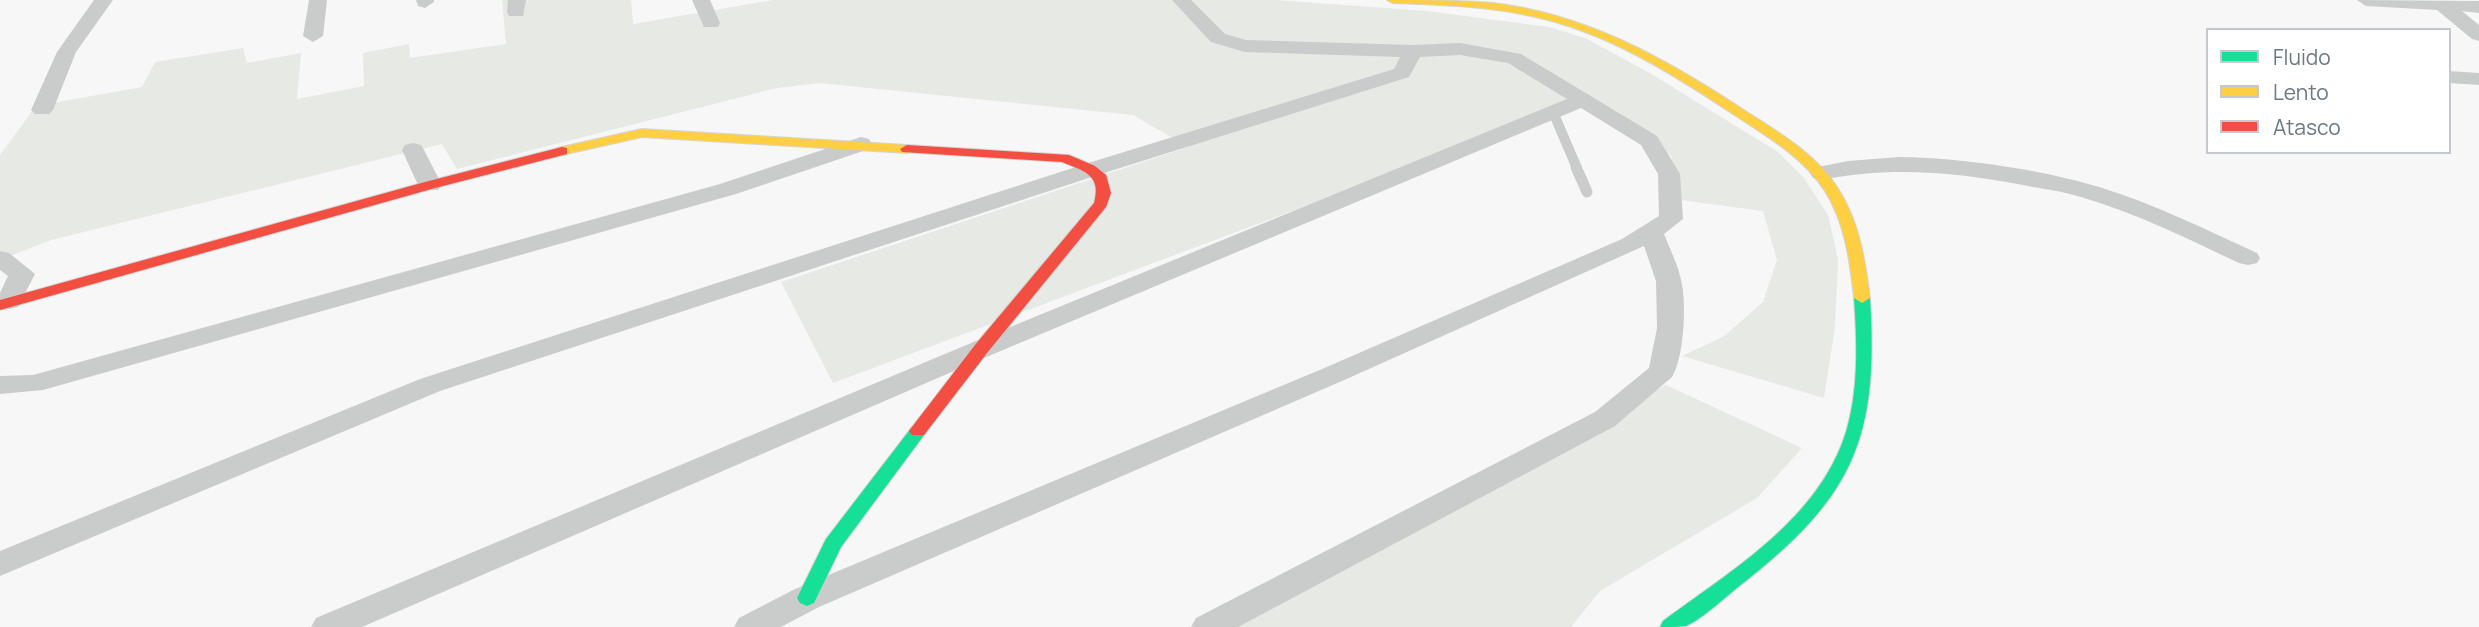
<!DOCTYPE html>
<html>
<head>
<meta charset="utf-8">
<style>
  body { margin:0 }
  #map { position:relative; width:2479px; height:627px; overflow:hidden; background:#f7f7f7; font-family:Manrope,sans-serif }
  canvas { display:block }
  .legend { position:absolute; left:2206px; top:28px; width:245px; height:126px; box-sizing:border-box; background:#fff; border:2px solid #c3c9ce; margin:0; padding:9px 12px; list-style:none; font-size:21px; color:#6a7884 }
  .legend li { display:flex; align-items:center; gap:14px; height:35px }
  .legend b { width:35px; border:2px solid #c3c9ce }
</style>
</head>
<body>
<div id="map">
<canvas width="2479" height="627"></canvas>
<ul class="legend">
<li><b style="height:9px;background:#16e098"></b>Fluido</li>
<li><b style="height:9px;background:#ffcf43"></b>Lento</li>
<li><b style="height:9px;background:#f24e42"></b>Atasco</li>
</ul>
</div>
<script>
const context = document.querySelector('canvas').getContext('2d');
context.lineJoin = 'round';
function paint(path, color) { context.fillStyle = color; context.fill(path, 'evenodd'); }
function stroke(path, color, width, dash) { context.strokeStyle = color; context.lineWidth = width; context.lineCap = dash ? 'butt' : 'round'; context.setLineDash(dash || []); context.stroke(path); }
paint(new Path2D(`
  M502 0H631L633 24 773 0H1275L1427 11 1549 27 1585 38 1648 72 1778 152 1804 178 1828 215 1838 259 1835 327 1824 398 1682 356 1723 337 1763 302 1777 260 1763 211 1680 200 1671 156 1594 98 833 383 781 282 1188 147 1133 115 820 83 777 88 457 169 442 144 51 240 0 260V155L36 106 142 87 155 62 243 48 247 63 301 53 297 99 364 86 363 53 409 44 410 58 506 44Z
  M1666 385 1802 448 1757 498 1600 591 1571 627H1195Z`), '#e6e9e4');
const fast = new Path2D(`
  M1862 293 1870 298C1879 439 1853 497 1742 584 1726 596 1704 618 1686 626 1679 627 1667 627 1660 627L1663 621C1732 570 1819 519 1846 432 1859 389 1857 342 1854 298Z
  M918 425 924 427 927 431 841 547 814 603 807 606 800 603 797 598 826 539 912 427Z`);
const slow = new Path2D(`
  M1387 0C1423 0 1458 0 1493 3 1587 14 1666 59 1744 110 1778 132 1815 153 1837 187 1859 220 1865 259 1870 298L1862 303 1854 298C1850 261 1845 223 1825 191 1804 158 1768 137 1736 116 1673 74 1607 32 1531 16 1486 6 1439 5 1393 3Z
  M642 129 907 145 914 149 907 153 642 137 562 155 555 151 557 148Z`);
const jam = new Path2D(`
  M907 145 1069 155 1095 166 1106 175 1111 193 1106 207 987 353 924 435H912L909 431 912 427 975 345 1094 203C1102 175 1084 171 1062 162L902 152 900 149Z
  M562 147 567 148V154L435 188 0 310V300L425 182Z`);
stroke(fast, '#d4d5d5', 2);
stroke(slow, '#d4d5d5', 2);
stroke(jam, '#d4d5d5', 2);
stroke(new Path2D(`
  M1553 112 1577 168`), '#cacccc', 10);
stroke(new Path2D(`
  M1576 167 1587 192`), '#cacccc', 11);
paint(new Path2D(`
  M94 0H113L76 52 53 110 49 114H35L31 110 57 52Z
  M309 0H327L323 36 313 42 303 36Z
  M416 0H434V2L425 8 418 6Z
  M508 0H526L523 16H509L507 12Z
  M692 0H710L720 23 718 27H704Z
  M1172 0H1191L1225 34 1246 40 1413 45 1460 43 1521 54 1657 136 1680 174 1683 219 1664 234C1670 249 1678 265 1681 280 1687 303 1684 358 1672 377L1615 426 1238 627H1191L1196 618 1595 412 1649 368 1657 328 1656 281 1644 246 1342 381 819 607 781 627H734L739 618 795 589 1322 369 1622 239 1659 216 1658 174 1641 145 1581 108 991 355 362 627H311L316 618 971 343 1567 99 1508 63 1460 55 1420 57 1409 77 1101 174 440 391 0 576V551L420 379 1085 164 1394 69 1400 57 1245 52 1211 42Z
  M2357 0 2479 1V13L2462 11 2479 25V41L2472 39 2437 10 2366 6Z
  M2449 71 2479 73V85L2449 83Z
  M861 137 869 139 872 144 869 149 736 194 43 390 0 394V376L33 375 720 184Z
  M413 143 421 145 424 150 442 185 438 190H422L418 185 402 150 405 145Z
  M1899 157C1962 158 2039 169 2099 187 2154 204 2205 229 2257 253L2260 258 2257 263 2248 265 2239 263C2188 239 2136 213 2081 197 2062 191 2042 189 2023 185 1954 172 1890 166 1821 180L1813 178 1810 173 1813 168 1848 161Z
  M0 251 9 253 35 274 18 307 9 309 0 307V293L8 276 0 270Z`), '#cacccc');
paint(fast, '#16e098');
paint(slow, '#ffcf43');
paint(jam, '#f24e42');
</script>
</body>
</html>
